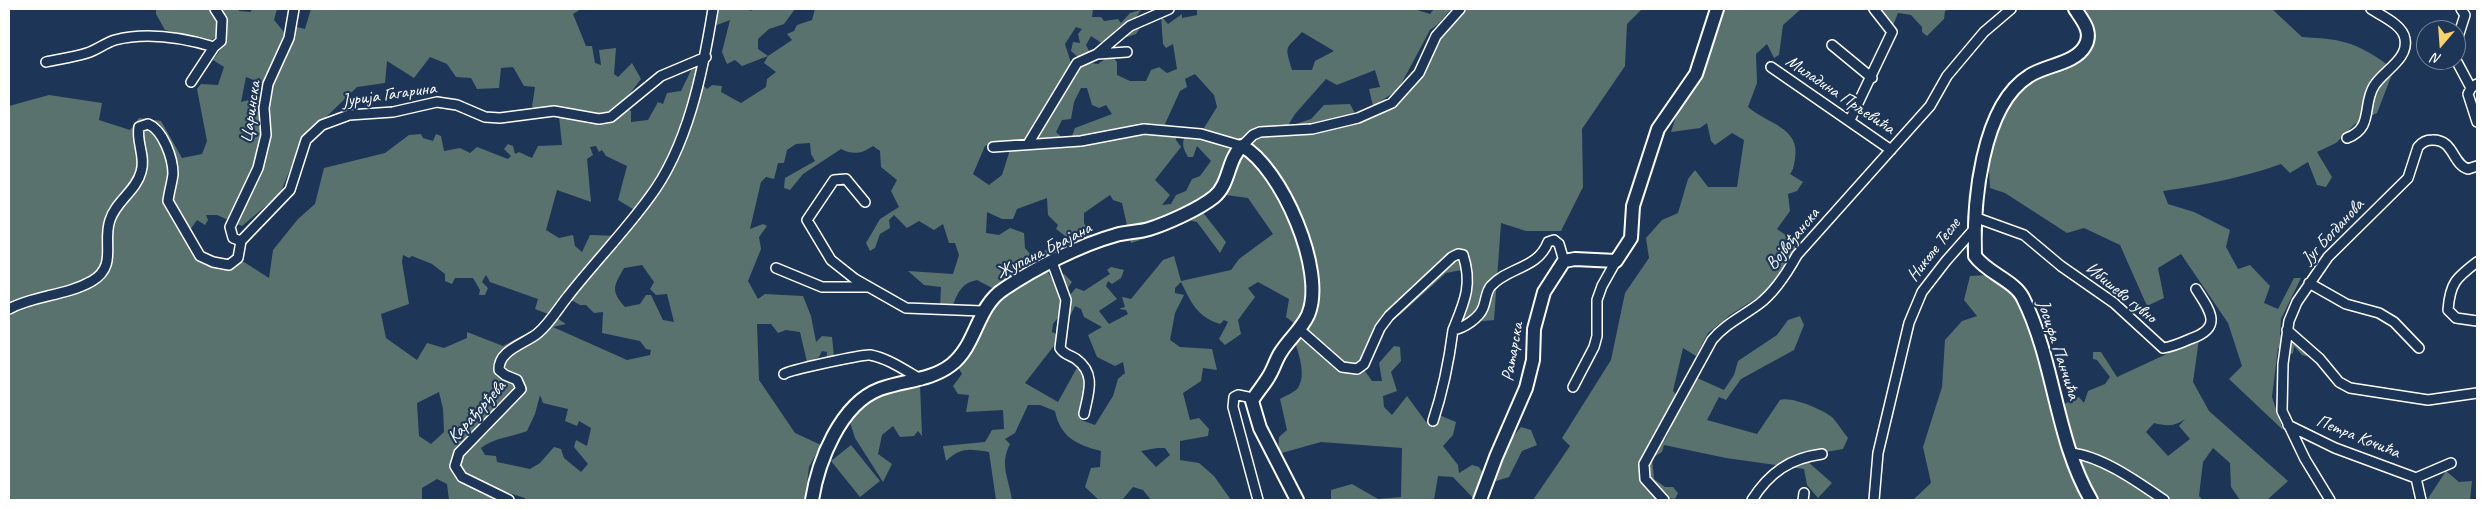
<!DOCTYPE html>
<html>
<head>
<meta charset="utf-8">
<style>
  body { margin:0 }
  #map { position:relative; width:2486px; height:509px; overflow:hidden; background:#1d3557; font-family:Caveat,sans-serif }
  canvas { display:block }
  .frame { position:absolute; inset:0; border:10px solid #fff; pointer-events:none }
  .north { position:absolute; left:2416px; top:20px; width:50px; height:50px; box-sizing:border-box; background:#1d3557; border:1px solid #77869a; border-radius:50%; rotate:198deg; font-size:14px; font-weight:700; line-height:20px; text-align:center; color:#fff }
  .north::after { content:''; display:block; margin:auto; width:18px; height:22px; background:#ffd166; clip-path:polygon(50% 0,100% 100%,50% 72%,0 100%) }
</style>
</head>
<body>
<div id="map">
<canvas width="2486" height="509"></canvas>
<div class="frame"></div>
<div class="north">N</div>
</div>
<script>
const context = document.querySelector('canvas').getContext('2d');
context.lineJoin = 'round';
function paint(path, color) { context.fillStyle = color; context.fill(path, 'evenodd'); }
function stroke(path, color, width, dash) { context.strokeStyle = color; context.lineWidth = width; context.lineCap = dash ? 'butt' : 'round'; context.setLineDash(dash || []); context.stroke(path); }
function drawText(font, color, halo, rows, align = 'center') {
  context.font = font + ' Caveat,sans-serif'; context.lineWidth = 4.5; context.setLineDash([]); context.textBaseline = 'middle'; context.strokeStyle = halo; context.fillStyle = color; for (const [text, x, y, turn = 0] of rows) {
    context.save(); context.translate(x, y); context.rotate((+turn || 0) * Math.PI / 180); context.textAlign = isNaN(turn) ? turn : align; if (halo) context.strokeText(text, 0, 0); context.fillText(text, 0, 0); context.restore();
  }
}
paint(new Path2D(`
  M156 9H209L219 26 218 35 209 42 165 30 156 14Z
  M219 9H238L239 11 250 12 253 9H277L274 20 284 32 293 26 305 29 311 9H581L573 14 586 46H592L595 63 601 65 599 50 616 48 614 74 618 77 632 63 641 79 621 105 631 111V122L648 120 658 102 663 104 667 93 681 91 694 64 700 61 702 84 707 89 712 85 722 86 721 92 741 103 766 87 767 79 776 72 764 63 768 56 742 66 735 60 727 64 722 52 730 20 717 25 713 19 714 9H748L751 11 753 9H795L784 24 769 29 758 39V49L768 56 792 40 787 34 794 31 797 25 812 20 815 9H1093L1092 17H1101L1104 21 1118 19 1121 23 1130 13 1141 10 1134 20 1142 25 1136 34 1124 38 1109 48 1091 36 1086 45 1090 53 1078 57 1071 51 1073 42 1080 43 1078 34 1082 29 1076 27 1065 44 1072 66 1083 62 1098 64 1111 55 1117 62V75L1130 81H1146L1151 70 1159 67 1167 73 1177 69 1173 44 1166 48 1163 44 1161 16 1168 24 1182 14V18L1197 15V9H1414L1430 14 1434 9H1451L1438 24 1430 30 1398 90 1373 106 1369 89 1380 87 1375 70 1337 85 1326 79 1295 114 1287 127 1311 119 1324 105 1350 104 1359 121 1401 101 1420 75 1441 34 1460 9H1642L1627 24 1625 66 1582 129 1583 187 1561 231H1526L1501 223 1494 320 1461 323 1466 269 1446 273 1401 314 1379 327 1363 368 1372 381H1382L1379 363 1394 346 1400 347 1401 361 1391 372 1397 391 1383 396 1384 407 1392 415 1407 396 1426 422 1439 415 1456 422 1453 435 1443 446 1458 465 1459 473 1472 465 1479 467 1486 478 1475 500 1453 477 1438 476 1434 500H1331V490L1352 484 1378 499 1401 497 1402 448 1321 442 1278 454 1279 437 1287 430 1280 399C1285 396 1293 393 1297 389 1307 377 1299 355 1295 342L1304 331 1286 317 1289 299 1258 282 1248 288 1255 297 1238 320 1241 334 1225 345 1219 339 1228 322 1224 320 1220 324C1197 317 1191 302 1181 282L1175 288V293L1184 295 1175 313 1170 340 1180 347 1212 349 1217 370 1203 368 1201 381 1183 393 1190 420 1199 418 1209 429 1208 436 1180 441V460L1199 463 1214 476 1231 500H1151L1143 490 1133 487 1122 500H1099L1085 487 1091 468 1100 467 1101 451C1077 445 1060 437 1055 411L1040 405H1028L1015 433 1005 439 1010 444C999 465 1009 478 1012 500H996L989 452C968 449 962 447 946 461L943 446 985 442 992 430 1004 429 1003 410 966 412 969 395 958 394 953 386 962 374 955 362 985 307 1046 269 1052 279 1064 274 1072 282 1060 299V315L1053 324 1052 332 1056 334 1057 342 1025 383 1058 402 1079 364C1092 383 1085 399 1081 420L1095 425 1113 396 1118 379 1125 373 1123 362 1115 366 1097 357 1088 335 1102 327 1084 317 1081 309 1075 306 1069 318 1067 298 1076 288 1084 291 1110 274 1107 270 1111 267 1124 270 1121 278 1112 284 1108 281 1106 286 1117 299 1099 311 1109 324 1128 314 1126 310 1119 309 1125 307 1122 297 1131 299 1163 260 1174 256 1181 281 1231 270 1239 259 1273 234 1248 198 1226 195 1221 187 1201 210 1226 242 1220 253 1197 222 1184 219 1170 230 1131 243 1122 203 1113 200 1110 195 1084 213V223L1092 237 994 289 977 280C961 283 958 293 952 307H940L941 287 924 285 908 271 953 274 959 255 955 243H949L943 224 934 230 919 221 907 228 894 215 889 220 890 228 880 234 875 248 870 251 866 243 880 219 899 207 891 191 897 180 881 167 880 151 873 146C861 154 853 155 841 149L803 174 790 190 784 188 785 178 815 161 811 154 810 143 796 144 787 150 784 163H778L774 179 766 177 761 182 750 229 763 224 767 226 759 237 761 249 748 281 758 299 765 294 803 296 811 316 816 342 822 336 832 337 835 366H826L827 352 822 351 819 357 807 362 800 332 786 330 778 333 771 324H757L759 380 795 433 821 445 809 467 805 500H525V498L470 481 483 493 498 500H449L447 484 437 479 422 488V500H9V315L78 289 73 286 9 303V106L49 95 102 103 99 120 130 130 139 118 161 121 182 158 202 154 207 141 197 89 201 84 218 85 224 67 213 60C230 38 229 34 219 9ZM1302 32 1334 51 1315 61 1312 70H1292C1284 43 1286 50 1302 32ZM430 57 447 64 456 77 471 78 477 89 499 88 501 68 513 67 524 86 535 87 532 107 559 116 562 145 538 146 532 158 519 152 515 154 513 146 508 144 504 149 511 156 508 159 477 147 470 153 460 148 444 151 441 136 436 134 433 141 423 138 421 134 409 135 385 153 324 168 315 204 298 219 273 250 269 278 244 262 195 257 190 230 197 220 205 225 208 220 206 215H217L242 226 280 194 300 145 319 124 357 87 385 83 387 61 414 78ZM1195 74 1214 95 1217 107 1204 128 1186 134C1181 143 1183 148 1188 157H1193L1197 146 1211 161 1200 176 1192 179 1186 191 1176 195 1171 204 1162 205 1170 195 1155 180 1181 147 1176 140 1178 128 1165 124 1180 91 1187 87 1185 79ZM246 77 266 85 260 97 241 102ZM1081 88H1087L1092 105 1099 108 1106 105 1112 114 1075 128 1069 144 1056 132 1062 120 1071 119 1074 102ZM995 141H1004L1009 153 1002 175 989 185 973 174 985 146ZM596 146 599 152 602 150 606 156 627 166 618 200 633 209 622 236 590 235 582 252 575 246 573 235 559 238 546 230 557 190 591 202 587 159 593 155 590 147ZM1047 198 1048 215 1058 225 1056 229 1068 238 1033 257 1025 248 1024 233 1010 228 999 235 986 233 987 212 1002 219H1013L1017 209ZM403 255 409 258 412 256 432 264 445 274V281L452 284 455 278H473L480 290 479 295H485L488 288 482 282 486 275 490 282 538 299 535 309 548 314 537 328 503 346 467 332V338L444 348 427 343 417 360 386 338 381 314 409 304 402 262ZM642 265 654 282 650 289 656 295 667 294 674 322 663 320 651 295H646L640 304 625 307C610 290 614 286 624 268ZM562 295 580 305H586L594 313 603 312 602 333 640 341 646 349 651 350 650 355 627 360 553 327 566 324 549 313ZM439 392 443 409 444 432 431 444 419 436 417 403ZM540 395 543 403 568 409 565 421 577 426 579 421 591 428 587 446 576 440 574 447 588 464 581 472 564 458 561 449 554 447 540 463 530 469 497 462 496 456 485 455 481 448C493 438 512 437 527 431L535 414ZM1157 448H1165L1170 455 1156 467 1141 451Z
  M1718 9H1801L1783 25 1779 55 1774 58 1767 44 1756 54 1757 83 1748 107C1767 124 1801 127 1795 159 1794 164 1794 169 1790 174L1803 182 1797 191 1788 194 1790 211 1777 229 1800 245 1785 272 1769 290 1730 315 1708 333 1696 356 1683 348 1673 391 1676 395 1664 442 1695 377 1724 390 1734 375 1738 361 1777 335 1788 320 1800 316 1804 325 1794 350 1741 379 1726 400 1719 397 1707 420 1757 434 1780 400C1791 396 1824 410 1833 418 1838 424 1843 432 1848 438L1843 449 1826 452 1812 451 1807 461 1832 483 1818 498 1807 485 1804 469 1726 458 1664 445 1662 452 1652 458 1654 479 1665 487H1673L1678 493 1675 499 1668 498 1659 490 1657 500H1533L1570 446 1562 438 1611 360 1625 293 1649 258 1646 238 1662 220 1678 213 1688 179 1695 170 1708 187H1737L1744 140 1732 133 1715 145 1711 141 1707 123 1700 128 1671 132 1683 95Z
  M1877 9H1951L1945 11 1944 19 1927 36 1922 32V27L1911 15 1898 13 1892 28Z
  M2079 9H2272L2302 37C2346 39 2357 43 2394 69L2377 113 2355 124 2336 143 2317 152 2332 177 2326 187 2317 185 2308 162 2290 173 2281 164C2242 178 2204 185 2163 191L2168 204 2194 212 2230 230 2226 247 2238 269 2250 265 2270 286 2264 303 2278 309 2294 278H2301L2281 319 2280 335 2299 345 2311 357 2302 355 2294 346 2293 353 2285 357 2278 348 2272 397 2283 430 2229 379 2242 366 2228 323 2181 254 2158 268 2164 298 2147 306 2120 245 2084 228 2067 233 2005 193 1990 188 1988 151 2014 83 2083 54 2088 27Z
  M1989 275 2010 288 2022 304 2052 412 2065 417 2060 406 2079 397 2084 403 2088 391 2105 384 2110 377 2097 360 2093 359V352H2101L2117 377 2199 339 2193 382 2209 411 2288 481 2267 500H2240L2231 487 2230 463 2213 448 2203 462 2199 496 2203 500H1913L1931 483 1923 447 1942 387 1945 340 1962 321 1977 316 1964 300 1970 276ZM2185 419 2179 426 2190 439 2168 456 2146 432 2154 423C2166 426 2174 427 2185 419Z
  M920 384 922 436 918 431 914 436 900 437 893 426 882 435 878 454 892 464 883 482 855 438 849 419 881 391Z
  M1521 427 1531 430 1537 445 1522 451 1509 477 1496 481C1494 461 1508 442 1521 427Z
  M851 445 880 481 860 497 831 461Z
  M2446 471 2459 482 2472 481 2470 500H2427Z`), '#5a726e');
const street = new Path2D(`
  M2456 43 2465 15 2461 9
  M1832 45 1872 78
  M1097 54 1130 26 1169 9
  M2456 60 2471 88
  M46 62C60 59 74 57 87 53 97 50 105 43 115 40 146 32 184 38 214 47
  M1771 67 1891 150
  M191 82 214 47 221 41 222 20 215 9
  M2477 84 2471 88 2468 94 2477 122
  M1850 120 1892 32 1874 9
  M2347 138C2374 128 2362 105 2374 86 2383 71 2409 59 2405 39 2403 25 2382 16 2371 9
  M1028 144 1077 63 1097 54 1127 52
  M993 147 1081 141 1144 129 1201 134 1242 146 1253 135 1260 132 1312 129 1358 118 1392 103 1419 73 1436 36 1460 9
  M865 202 846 179 834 180 807 220 831 260 855 279 906 308 982 311
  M1977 218 2024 235 2061 266 2114 303 2163 348C2172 347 2181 343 2190 339 2223 328 2211 312 2196 289
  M241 241 290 190 306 140 322 125 349 115 393 112 437 102 457 105 485 117 500 118 554 111 599 119 611 117 661 76 706 57
  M241 241 233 238 230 227 258 168 266 135 264 108 268 84 289 38 294 9
  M1052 262 1066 300 1060 348C1064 355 1071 355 1076 359 1097 374 1088 394 1084 414
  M2477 262C2456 278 2450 283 2448 310L2456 318 2477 321
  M776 268 822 287H869
  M2309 283 2346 304 2379 313 2394 322 2419 348
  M9 309C34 295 66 296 92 281 118 266 102 242 110 220 116 201 136 191 141 172 146 157 136 142 139 127L148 124C163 130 173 158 173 174 172 183 169 192 168 201L200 256 213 262 229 265 238 258 241 241
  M1300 330 1342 367 1357 369 1364 364 1380 328 1389 316 1452 257 1458 254 1463 255C1473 285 1464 303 1453 330 1464 328 1479 318 1483 308 1486 301 1486 291 1491 286 1508 267 1538 269 1548 242L1554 240 1559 244 1564 261
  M2287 330 2320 359 2339 382 2350 388 2428 400 2477 393
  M784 374C789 370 864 354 870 355 888 358 906 371 922 380
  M1573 387 1594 347 1597 336V300L1602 286 1616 261
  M1252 401 1248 397 1238 395 1234 397 1233 407 1258 500
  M1433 421C1443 391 1449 361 1453 330
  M2288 425 2335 448 2416 478 2421 500
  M2071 453C2102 456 2139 483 2164 500
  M2416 478 2451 463
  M509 500 462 477 455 466 459 453 521 389 517 380 505 375 499 370C498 350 525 344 538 333 550 323 559 307 569 295 595 262 625 231 649 198 688 147 703 71 713 9
  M1664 500 1645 479 1644 464 1712 340C1725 324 1743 316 1759 304 1775 292 1787 273 1797 255L1930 106 1947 76 1984 32 2011 9
  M1752 500C1769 473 1790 458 1822 454
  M1803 500 1804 493
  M1874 500 1878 453 1909 323 1922 292 1946 261 1976 227
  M2330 500 2305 459 2282 411 2283 364 2289 321 2297 302 2328 257 2408 178 2418 147C2422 142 2426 140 2432 140 2454 139 2452 164 2468 169L2477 166`);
const secondary = new Path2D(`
  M2075 9C2083 21 2093 32 2085 46 2075 64 2045 65 2029 76 1981 106 1973 204 1975 256 1987 273 2015 281 2023 298 2055 362 2055 438 2091 500
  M812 500C818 462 840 404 880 389 904 380 930 381 951 365 977 345 976 307 1004 289 1035 268 1080 245 1116 235 1127 232 1139 232 1149 229 1168 223 1199 209 1214 197 1230 184 1227 160 1242 146 1281 167 1327 272 1308 315 1301 330 1289 339 1281 352 1276 359 1274 368 1269 376 1264 385 1257 392 1252 401L1260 428 1297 500
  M1480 500 1496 457 1526 388 1533 360 1534 329 1544 292 1564 261 1575 259 1616 261 1631 238 1633 206 1658 129 1696 74 1717 9`);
stroke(street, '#fff', 12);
stroke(secondary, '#fff', 16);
stroke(street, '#1d3557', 9);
stroke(secondary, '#1d3557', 12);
drawText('18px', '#fff', '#1d3557', [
  ["Јурија Гагарина",389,95,-8],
  ["Миладина Прљевића",1840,95,34],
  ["Царинска",251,112,-82],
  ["Југ Богданова",2333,232,-47],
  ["Војвођанска",1793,239,-51],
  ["Николе Тесле",1934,250,-52],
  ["Жупана Брајана",1044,251,-27],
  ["Ибишево гувно",2121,293,39],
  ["Јосифа Панчића",2058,350,72],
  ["Ратарска",1513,352,-80],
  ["Карађорђева",477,412,-48],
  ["Петра Кочића",2358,437,22]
]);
</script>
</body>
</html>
